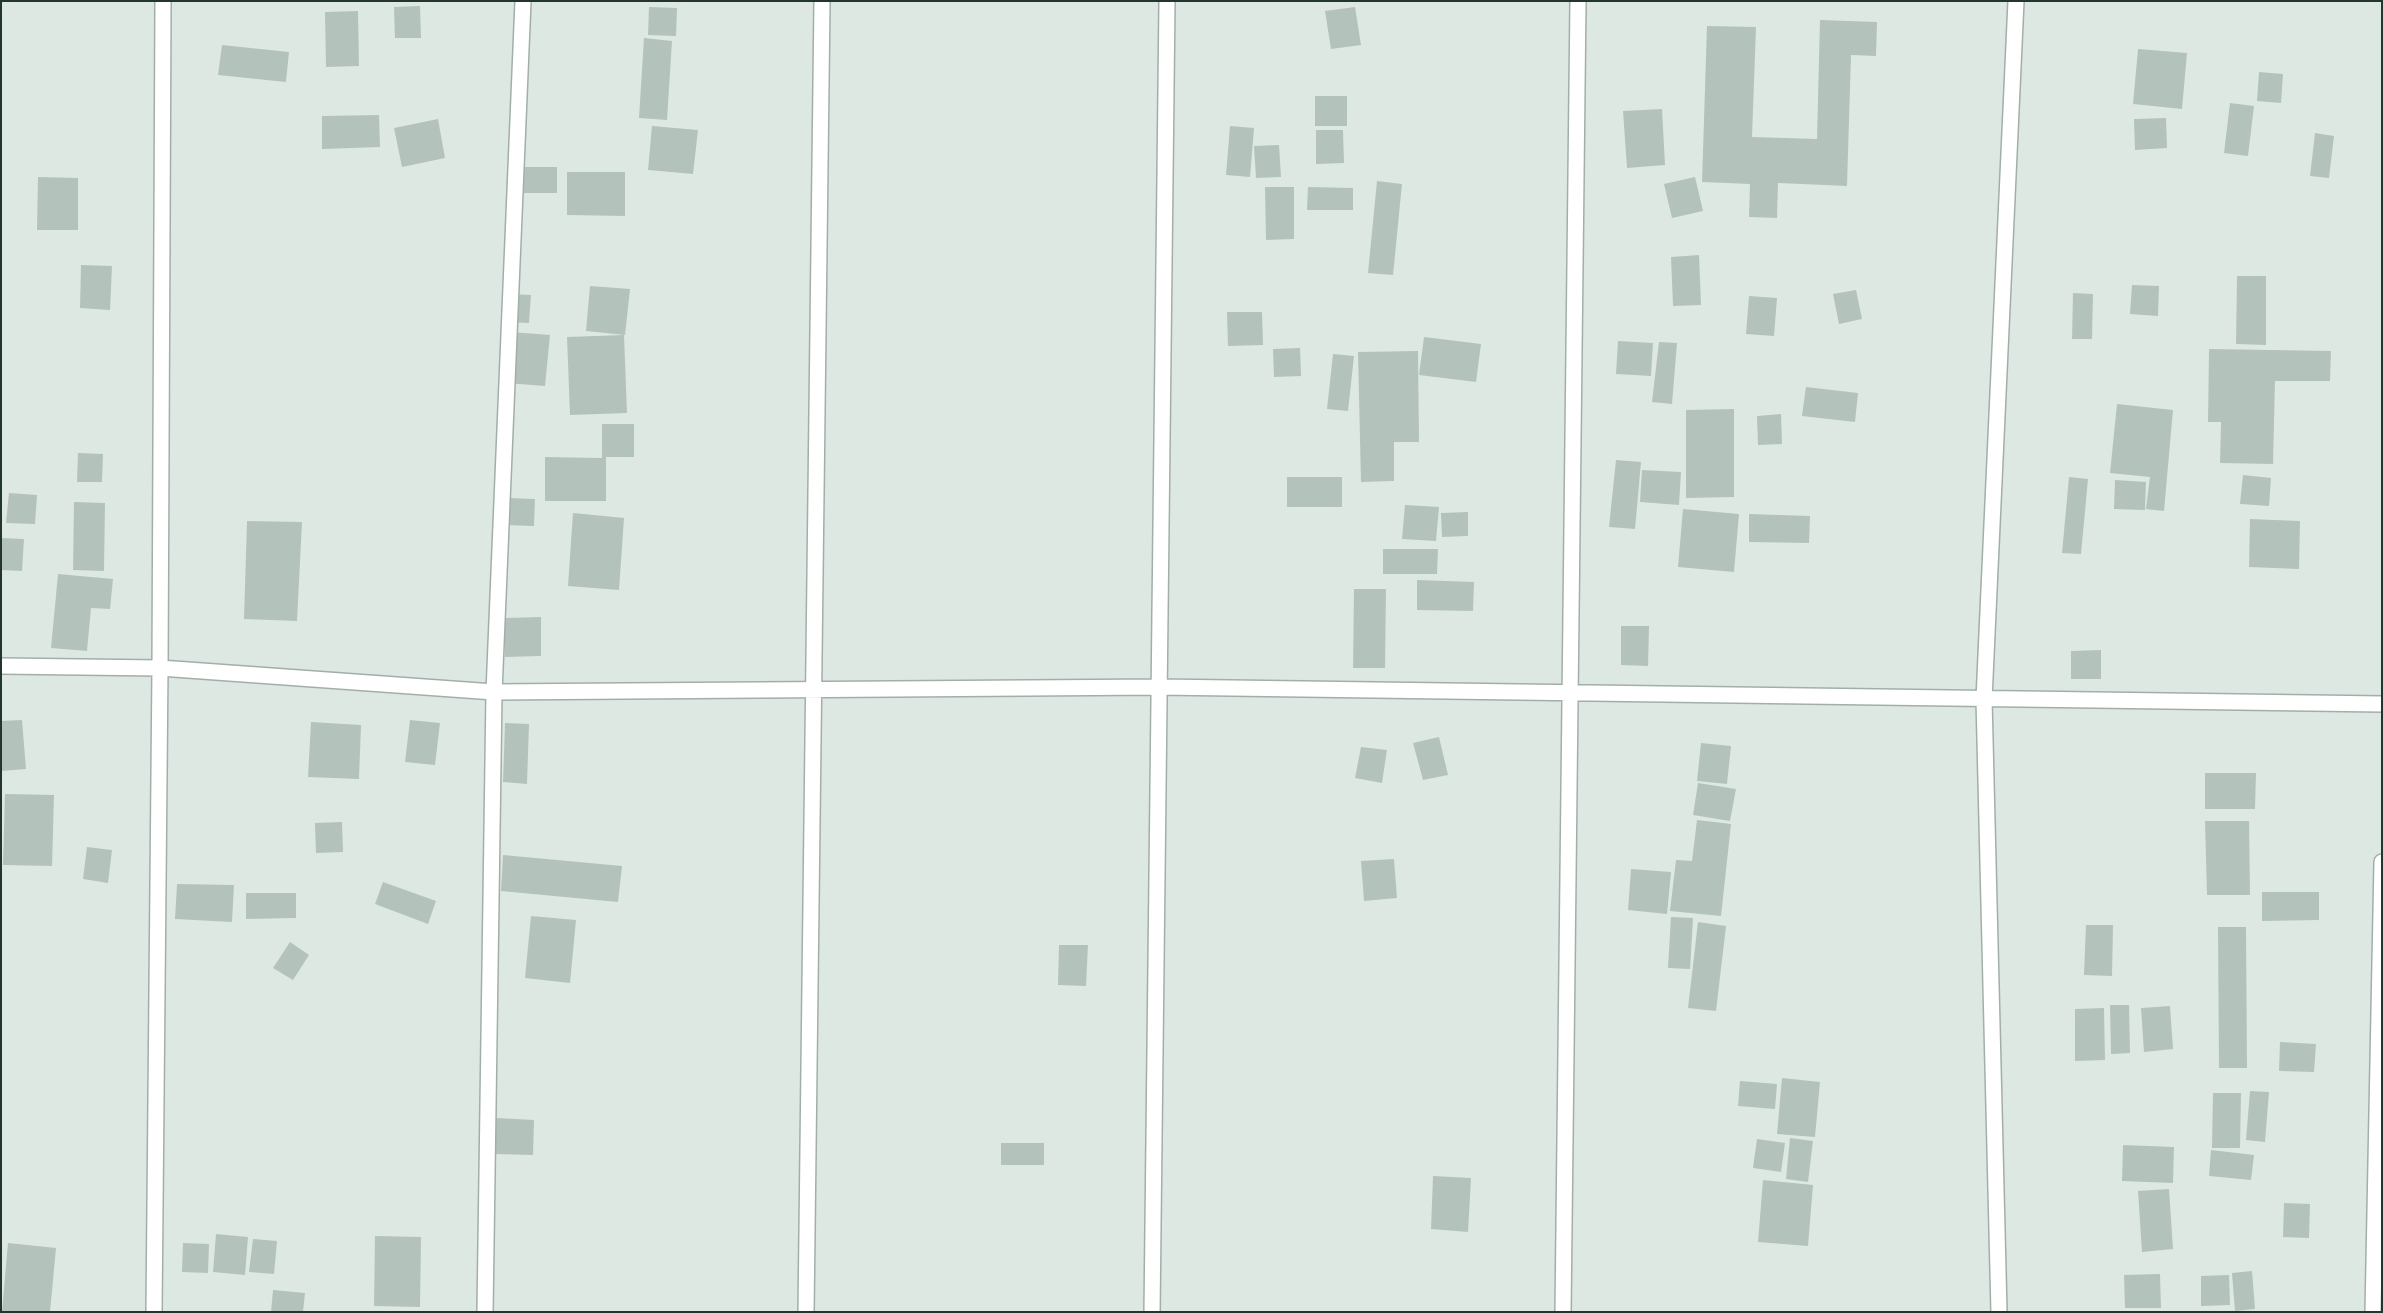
<!DOCTYPE html>
<html>
<head>
<meta charset="utf-8">
<style>
  body { margin:0 }
  #map { position:relative; width:2383px; height:1313px; overflow:hidden; background:#dee8e3; font-family:"Work Sans",sans-serif }
  canvas { display:block }
  .frame { position:absolute; inset:0; border:2px solid #22362f; pointer-events:none }
</style>
</head>
<body>
<div id="map">
<canvas width="2383" height="1313"></canvas>
<div class="frame"></div>
</div>
<script>
const context = document.querySelector('canvas').getContext('2d');
context.lineJoin = 'round';
function paint(path, color) { context.fillStyle = color; context.fill(path, 'evenodd'); }
function stroke(path, color, width, dash) { context.strokeStyle = color; context.lineWidth = width; context.lineCap = dash ? 'butt' : 'round'; context.setLineDash(dash || []); context.stroke(path); }
paint(new Path2D(`
  M420 6 421 38H395L394 7Z
  M649 7 677 8 676 36 648 35Z
  M1355 7 1361 45 1331 49 1325 11Z
  M358 11 359 66 326 67 325 12Z
  M1820 20 1877 22 1876 56 1851 55 1847 186 1778 183 1777 218 1749 217 1750 184 1702 182 1707 26 1756 27 1752 137 1817 139Z
  M644 38 672 41 667 120 639 118Z
  M222 45 289 52 286 82 218 75Z
  M2138 49 2187 53 2182 109 2133 104Z
  M2259 72 2283 74 2281 103 2257 101Z
  M1315 96H1347V126H1315Z
  M2230 103 2254 106 2248 156 2224 153Z
  M1662 109 1665 165 1627 168 1623 111Z
  M379 115 380 147 322 149V116Z
  M2166 118 2167 148 2135 150 2134 119Z
  M438 119 445 158 402 167 394 128Z
  M652 126 698 130 693 174 648 170Z
  M1230 126 1254 128 1250 177 1226 175Z
  M1316 130H1343L1344 163 1316 164Z
  M2315 133 2334 136 2329 178 2310 176Z
  M1279 145 1281 177 1256 178 1254 146Z
  M511 167H557V193H510Z
  M567 172H625V216L567 215Z
  M38 177 78 178V230H37Z
  M1695 177 1703 211 1672 218 1664 184Z
  M1377 181 1402 184 1393 275 1368 273Z
  M1265 187H1294V239L1266 240Z
  M1308 187 1353 188V210H1307Z
  M1699 255 1701 305 1673 306 1671 257Z
  M81 265 112 266 110 310 80 308Z
  M2237 276H2266V345L2236 344Z
  M2132 285 2159 286 2158 316 2130 314Z
  M590 286 630 289 625 335 586 331Z
  M1856 290 1862 319 1839 324 1833 294Z
  M2073 293 2093 294 2092 339H2072Z
  M508 294 531 295 529 323 507 322Z
  M1749 296 1777 298 1774 336 1746 334Z
  M1227 312H1262L1263 345 1228 346Z
  M511 332 550 335 545 386 506 383Z
  M624 335 627 413 570 415 567 337Z
  M1424 337 1481 344 1476 382 1419 375Z
  M1618 341 1653 343 1651 376 1616 374Z
  M1659 342 1677 343 1672 404 1652 402Z
  M1300 348 1301 376 1274 377 1273 349Z
  M2209 349 2331 351 2330 381H2275L2273 464 2220 463 2221 422H2208Z
  M1418 351 1419 442H1394V481L1361 482 1358 352Z
  M1333 354 1354 356 1348 411 1327 409Z
  M1806 387 1858 393 1855 422 1802 416Z
  M2117 404 2173 410 2164 511 2146 509 2150 477 2110 473Z
  M1734 409V497L1686 498V410Z
  M1781 414 1782 444 1758 445 1757 416Z
  M602 424H634V457H606V501H545V457L602 458Z
  M78 453 103 454 102 482H77Z
  M1616 460 1641 462 1635 529 1609 527Z
  M1642 470 1681 472 1679 505 1640 502Z
  M2243 475 2271 478 2269 506 2240 504Z
  M1287 477H1342V507H1287Z
  M2069 477 2088 479 2081 554 2062 553Z
  M2115 480 2146 482 2145 510 2114 509Z
  M9 493 37 495 35 524 6 523Z
  M508 498 535 499 534 526 506 525Z
  M74 502 105 503 104 571 73 570Z
  M1405 505 1439 507 1436 541 1402 539Z
  M1683 509 1739 514 1734 572 1678 567Z
  M1468 512V536L1442 537 1441 513Z
  M573 513 624 518 619 590 568 586Z
  M1749 514 1810 516 1809 543 1749 542Z
  M2250 519 2300 521 2299 569 2249 567Z
  M247 521 302 522 297 621 244 619Z
  M1 538 24 539 22 571 1 570Z
  M1383 549H1438L1437 574H1383Z
  M58 574 113 579 110 609 91 608 87 651 51 648Z
  M1417 580 1474 582 1473 611 1417 610Z
  M1354 589H1386L1385 668H1353Z
  M541 617V656L505 657V618Z
  M1621 626H1649L1648 666 1621 665Z
  M2101 650V679H2071V651Z
  M22 720 26 769 1 771V721Z
  M410 720 440 723 435 765 405 762Z
  M311 722 361 725 359 779 308 777Z
  M505 723 529 724 527 784 503 782Z
  M1439 737 1448 775 1423 780 1413 743Z
  M1701 743 1731 746 1727 784 1697 781Z
  M1361 747 1387 750 1382 783 1355 778Z
  M2205 773H2256L2255 809H2205Z
  M1698 783 1736 789 1730 821 1693 815Z
  M5 794 54 795 52 866 3 865Z
  M1697 820 1731 824 1721 916 1670 911 1676 860 1692 861Z
  M2205 821H2249L2250 895H2207Z
  M342 822 343 852 316 853 315 823Z
  M87 847 112 850 108 883 83 879Z
  M503 855 622 866 618 902 501 891Z
  M1394 859 1397 898 1364 901 1361 861Z
  M1631 869 1671 872 1667 914 1628 910Z
  M383 882 436 901 428 924 375 904Z
  M177 884 234 885 232 922 175 919Z
  M2262 892H2319V920L2262 921Z
  M246 893H296V918L246 919Z
  M531 916 576 920 570 983 525 978Z
  M1671 917 1693 918 1690 969 1668 968Z
  M1698 922 1726 926 1716 1011 1688 1008Z
  M2086 925H2113L2112 976 2084 975Z
  M2218 927H2246L2247 1068H2219Z
  M290 942 309 955 293 980 273 968Z
  M1059 945H1088L1086 986 1058 985Z
  M2110 1005H2129L2130 1053 2111 1054Z
  M2170 1006 2173 1049 2144 1052 2141 1008Z
  M2104 1008 2105 1060 2075 1061V1009Z
  M2280 1042 2316 1044 2314 1072 2279 1071Z
  M1782 1078 1820 1082 1815 1137 1777 1134Z
  M1740 1081 1777 1084 1775 1109 1738 1106Z
  M2250 1091 2269 1092 2265 1142 2246 1140Z
  M2213 1093H2241L2240 1148H2212Z
  M496 1118 534 1120 533 1155 494 1154Z
  M1790 1138 1813 1141 1808 1182 1786 1179Z
  M1757 1139 1785 1143 1781 1172 1753 1168Z
  M1001 1143H1044V1165H1001Z
  M2123 1145 2174 1147 2173 1183 2122 1181Z
  M2211 1150 2254 1155 2251 1180 2209 1176Z
  M1433 1176 1471 1178 1468 1232 1431 1229Z
  M1763 1180 1813 1185 1808 1246 1758 1242Z
  M2169 1189 2173 1249 2142 1252 2138 1191Z
  M2284 1203 2310 1204 2309 1238 2283 1237Z
  M216 1234 248 1237 245 1275 213 1272Z
  M375 1236 421 1237 420 1307 374 1306Z
  M253 1239 277 1241 274 1274 249 1272Z
  M8 1243 56 1248 50 1312H2Z
  M183 1243 209 1244 208 1273 182 1272Z
  M2252 1271 2255 1309 2235 1311 2232 1273Z
  M2160 1274 2161 1308H2125L2124 1275Z
  M2229 1275 2230 1305 2201 1306V1276Z
  M273 1290 305 1293 303 1312H271Z`), '#b4c2bc');
const minor = new Path2D(`
  M1 666 160 668 494 692 1159 687 2382 704
  M154 1312 160 668 163 1
  M485 1312 494 692 523 1
  M806 1312 822 1
  M1152 1312 1167 1
  M1563 1312 1578 1
  M1999 1312 1984 699 2016 1
  M2373 1312 2382 862`);
stroke(minor, '#a2afa9', 18);
stroke(minor, '#fff', 15);
</script>
</body>
</html>
